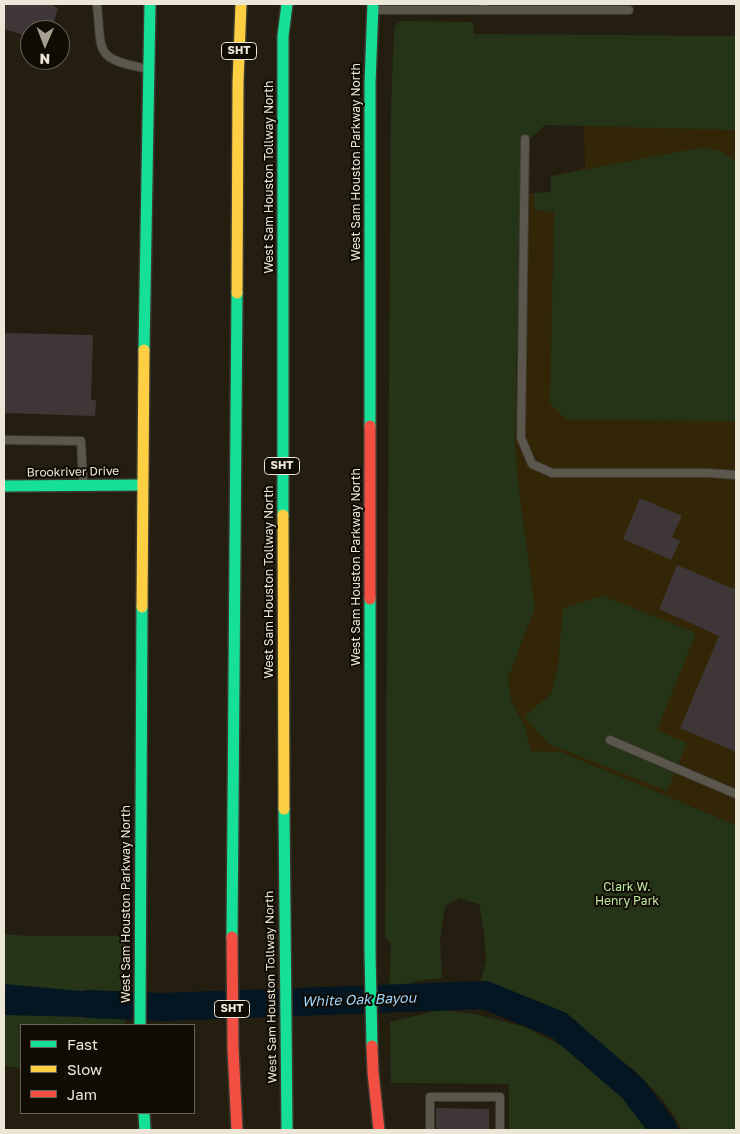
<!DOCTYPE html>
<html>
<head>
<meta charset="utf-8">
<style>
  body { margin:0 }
  #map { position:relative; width:740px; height:1134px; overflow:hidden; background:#231e10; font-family:"Golos Text",sans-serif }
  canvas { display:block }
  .frame { position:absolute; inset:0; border:5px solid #ece6d7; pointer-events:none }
  .legend { position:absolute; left:20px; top:1024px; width:175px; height:90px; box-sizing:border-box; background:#100b03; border:1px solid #686358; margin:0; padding:6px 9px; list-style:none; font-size:15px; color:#ece6d7 }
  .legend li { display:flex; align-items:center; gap:10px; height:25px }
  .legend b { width:25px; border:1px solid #686358 }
  .north { position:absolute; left:20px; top:20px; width:50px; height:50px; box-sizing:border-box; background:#100b03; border:1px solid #686358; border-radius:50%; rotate:181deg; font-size:14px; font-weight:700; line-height:20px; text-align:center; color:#ece6d7 }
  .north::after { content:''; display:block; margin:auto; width:18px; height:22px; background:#a6a091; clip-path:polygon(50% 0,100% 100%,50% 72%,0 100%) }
</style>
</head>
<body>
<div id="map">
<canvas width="740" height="1134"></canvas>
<div class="frame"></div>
<ul class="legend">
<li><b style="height:6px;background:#16e098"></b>Fast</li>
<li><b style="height:6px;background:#ffcf43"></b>Slow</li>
<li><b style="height:6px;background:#f24e42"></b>Jam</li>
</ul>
<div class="north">N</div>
</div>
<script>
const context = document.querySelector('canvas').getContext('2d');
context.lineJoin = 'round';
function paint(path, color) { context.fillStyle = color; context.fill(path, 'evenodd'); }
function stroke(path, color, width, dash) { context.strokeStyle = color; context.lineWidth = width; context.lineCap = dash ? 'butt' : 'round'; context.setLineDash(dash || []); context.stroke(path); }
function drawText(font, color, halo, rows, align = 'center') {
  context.font = font + ' "Golos Text",sans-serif'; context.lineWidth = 4; context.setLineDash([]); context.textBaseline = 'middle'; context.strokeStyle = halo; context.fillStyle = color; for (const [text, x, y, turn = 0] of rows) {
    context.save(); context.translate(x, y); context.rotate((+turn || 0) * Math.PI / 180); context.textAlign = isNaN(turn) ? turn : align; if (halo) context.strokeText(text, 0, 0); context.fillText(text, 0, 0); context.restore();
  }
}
paint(new Path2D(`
  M584 125 736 130V825L561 752 531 751 526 730 511 700 508 678 535 608 518 482 515 439 521 194 551 192V176L585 168Z`), '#322606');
paint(new Path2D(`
  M402 21 473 22 474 34 736 36V130L545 125 521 147 515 439 518 482 535 608 508 678 511 700 526 730 531 751 561 752 736 825V1130H683L663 1100 635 1071 591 1037 557 1016 478 991 486 962 484 932 479 904 459 898 445 906 440 940 442 978 416 981 389 992 391 944 385 936 391 108 394 31 396 24Z
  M704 147 719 151 736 161V421L567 420 550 403 554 212 534 210V193L551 192V176Z
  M603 596 696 633 657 730 687 743 667 791 549 744 524 717 551 694 558 666 563 608Z
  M4 934 27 936H124L125 1025H21V1068L4 1066Z
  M440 1010 475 1014 525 1027 575 1053 627 1094 660 1130H509V1084L391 1083 390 1022Z`), '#253416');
paint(new Path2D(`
  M4 984 125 995V1018L4 1015Z`), '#031622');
stroke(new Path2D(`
  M88 1004 163 1007 485 995 559 1025 633 1089 664 1130`), '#031622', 28);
paint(new Path2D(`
  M4 4H54V6L58 8 53 26 46 24 44 30H30V37L4 29Z
  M4 333 93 335 91 400H96L95 416 4 413Z
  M640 498 682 516 672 537 680 541 671 560 623 539Z
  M677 565 736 590V752L680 728 719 636 659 609Z
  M436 1108 489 1109V1130H436Z`), '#3f3737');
const lane = new Path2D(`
  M97 4C102 55 94 58 148 69
  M483 4V10H629
  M375 10H483
  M525 139 521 438 532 464 552 473H708L736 475
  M4 440 81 441 83 483
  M610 740 736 794
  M430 1130V1097H500V1130`);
const fast = new Path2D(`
  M144 350 150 4
  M370 426V84L373 4
  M4 486 142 485
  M283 515V36L287 4
  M370 599V952L372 1046
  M284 809 287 1130
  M232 937 237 293
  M140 1025 142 607
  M144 1113 145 1130`);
const slow = new Path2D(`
  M237 293 238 82 241 4
  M283 515 284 809
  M142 607 144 350`);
const jam = new Path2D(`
  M370 426V599
  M232 937 233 1048 237 1130
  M372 1046 373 1072 379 1130`);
stroke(lane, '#3d392f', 10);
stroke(fast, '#3d392f', 14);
stroke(slow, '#3d392f', 14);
stroke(jam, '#3d392f', 14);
stroke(lane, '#5c574d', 8);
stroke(fast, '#16e098', 11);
stroke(slow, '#ffcf43', 11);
stroke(jam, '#f24e42', 11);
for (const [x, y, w] of [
  [239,51,35],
  [282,466,35],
  [232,1009,35]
]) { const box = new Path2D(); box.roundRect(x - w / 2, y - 8.5, w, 17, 4); context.fillStyle = '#100b03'; context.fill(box); stroke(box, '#ece6d7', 1); }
drawText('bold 11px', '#ece6d7', null, [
  ["SHT",239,51],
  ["SHT",282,466],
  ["SHT",232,1009]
]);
drawText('12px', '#ece6d7', '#100b03', [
  ["West Sam Houston Parkway North",356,162,-90],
  ["West Sam Houston Tollway North",269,177,-90],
  ["Brookriver Drive",73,472,-1],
  ["West Sam Houston Parkway North",356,567,-90],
  ["West Sam Houston Tollway North",269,582,-90],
  ["West Sam Houston Parkway North",126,904,-90],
  ["West Sam Houston Tollway North",271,987,-91]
]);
drawText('12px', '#bfe9a3', '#100b03', [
  ["Clark W.",627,887],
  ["Henry Park",627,901]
]);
drawText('italic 14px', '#9cd4fd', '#100b03', [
  ["White Oak Bayou",359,1000,-2]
]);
</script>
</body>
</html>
